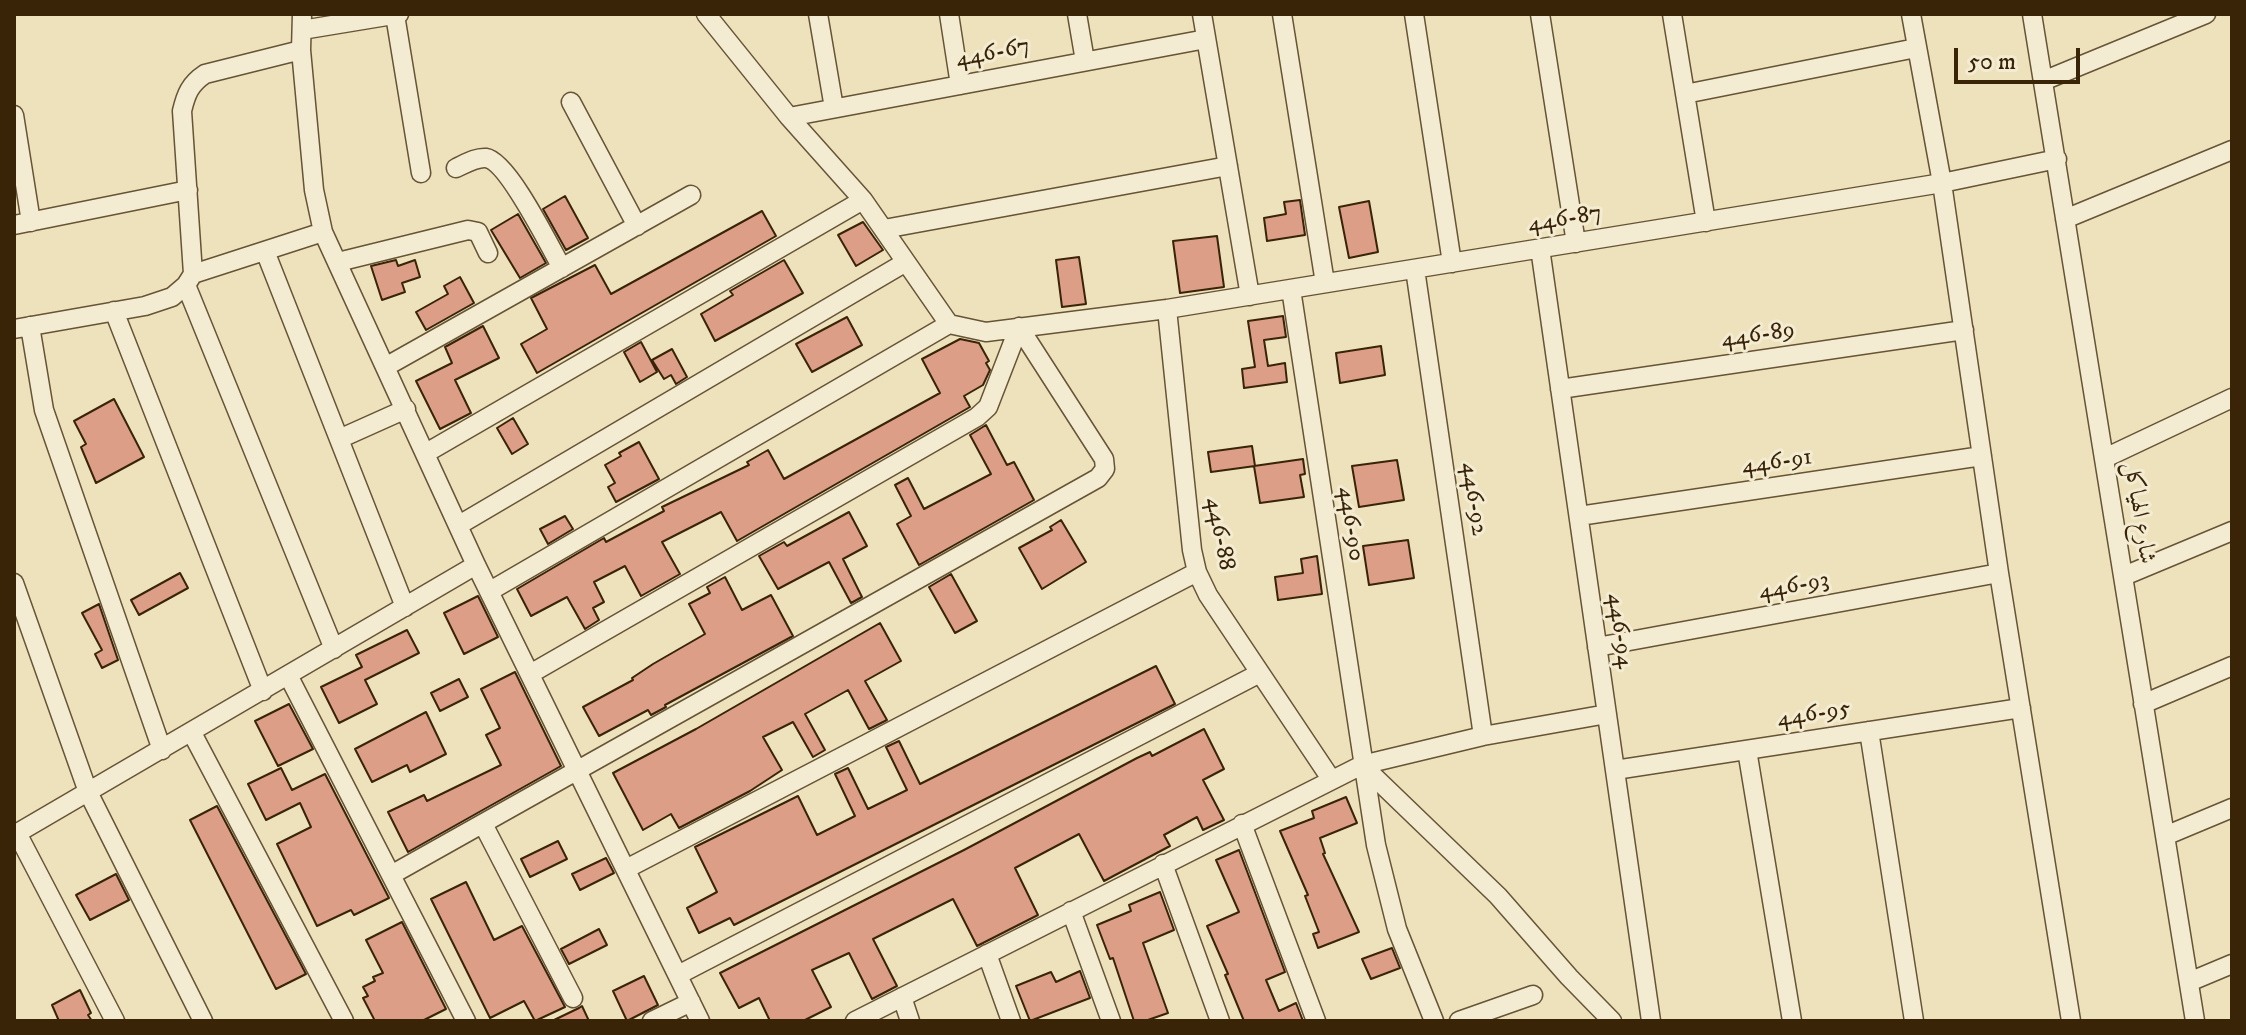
<!DOCTYPE html>
<html>
<head>
<meta charset="utf-8">
<style>
  body { margin:0 }
  #map { position:relative; width:2246px; height:1035px; overflow:hidden; background:#ede2bb; font-family:"IM FELL DW Pica",serif }
  canvas { display:block }
  .frame { position:absolute; inset:0; border:16px solid #392408; pointer-events:none }
  .scale { position:absolute; left:1954px; top:48px; width:126px; height:36px; box-sizing:border-box; border:4px solid #392408; border-top:0; padding-left:10px; font-size:24px; line-height:28px; white-space:nowrap; color:#392408; -webkit-text-stroke:6px #f3ecd3; paint-order:stroke }
</style>
</head>
<body>
<div id="map">
<canvas width="2246" height="1035"></canvas>
<div class="frame"></div>
<div class="scale">50 m</div>
</div>
<script>
const context = document.querySelector('canvas').getContext('2d');
context.lineJoin = 'round';
function paint(path, color) { context.fillStyle = color; context.fill(path, 'evenodd'); }
function stroke(path, color, width, dash) { context.strokeStyle = color; context.lineWidth = width; context.lineCap = dash ? 'butt' : 'round'; context.setLineDash(dash || []); context.stroke(path); }
function drawText(font, color, halo, rows, align = 'center') {
  context.font = font + ' "IM FELL DW Pica",Amiri,serif'; context.lineWidth = 6; context.setLineDash([]); context.textBaseline = 'middle'; context.strokeStyle = halo; context.fillStyle = color; for (const [text, x, y, turn = 0] of rows) {
    context.save(); context.translate(x, y); context.rotate((+turn || 0) * Math.PI / 180); context.textAlign = isNaN(turn) ? turn : align; if (halo) context.strokeText(text, 0, 0); context.fillText(text, 0, 0); context.restore();
  }
}
const building = new Path2D(`
  M565 196 588 238 566 250 543 209Z
  M1300 200 1305 235 1267 241 1264 218 1286 214 1284 202Z
  M1369 201 1378 252 1349 258 1339 207Z
  M762 211 776 236 537 373 521 344 547 329 531 298 595 265 611 294Z
  M518 214 546 263 520 278 491 230Z
  M863 222 883 250 856 266 838 235Z
  M1217 236 1224 287 1180 293 1173 241Z
  M1079 257 1086 304 1062 307 1056 260Z
  M396 260 398 266 415 260 420 277 402 283 405 292 382 300 371 266Z
  M784 260 803 293 715 341 701 314 733 295 730 291Z
  M460 277 474 303 426 330 416 312 448 294 444 286Z
  M1283 316 1286 337 1264 340 1268 366 1285 363 1287 382 1244 388 1242 369 1255 367 1248 321Z
  M847 317 862 345 812 372 796 344Z
  M483 326 499 358 455 380 471 413 440 429 416 381 452 363 445 347Z
  M960 339 979 343 989 361 986 363 990 370 983 385 964 396 970 407 737 541 721 512 662 542 680 574 641 596 625 566 594 582 604 602 593 608 599 620 585 629 567 597 531 616 517 589 604 538 606 542 664 511 662 507 749 465 747 462 768 450 784 479 940 393 922 359Z
  M641 342 657 372 640 382 624 352Z
  M1381 346 1385 375 1340 383 1336 353Z
  M672 349 687 377 676 384 671 375 664 379 652 360Z
  M114 399 144 457 96 483 81 447 86 444 74 421Z
  M513 418 528 444 512 454 497 428Z
  M986 425 1007 465 1014 462 1034 500 919 565 897 524 911 516 895 485 908 478 924 509 991 474 970 435Z
  M639 442 659 479 616 502 608 487 615 483 605 465 621 456 619 453Z
  M1252 446 1255 466 1211 472 1208 452Z
  M1303 459 1305 474 1300 475 1304 497 1260 503 1254 466Z
  M1397 460 1404 500 1359 507 1352 466Z
  M849 512 867 546 843 559 862 597 851 603 829 562 778 589 759 556 784 542 787 546Z
  M565 516 573 529 548 544 540 529Z
  M1061 520 1086 562 1042 589 1019 548 1052 530 1050 527Z
  M1408 540 1414 578 1369 585 1363 546Z
  M1317 556 1322 594 1278 600 1275 577 1303 573 1301 559Z
  M180 573 188 588 139 615 131 600Z
  M951 574 977 621 955 633 929 587Z
  M725 577 742 610 771 595 793 636 665 705 666 707 651 715 648 710 599 736 583 707 633 680 632 678 653 664 705 634 689 604 710 593 707 587Z
  M478 596 498 637 464 654 444 613Z
  M99 604 118 660 102 668 95 654 102 650 82 613Z
  M880 623 901 661 865 681 887 720 869 729 848 690 805 714 825 750 813 757 793 722 763 737 782 770 750 791 679 828 671 814 643 830 613 773 696 729Z
  M407 630 419 653 365 680 377 704 339 723 321 687 362 667 356 655Z
  M1156 666 1175 704 734 925 730 918 699 933 687 908 717 892 695 847 798 796 817 835 855 816 835 774 848 768 868 809 907 790 886 747 899 741 920 784Z
  M515 672 561 766 408 852 388 812 424 795 427 801 501 765 486 735 500 728 481 689Z
  M459 679 468 697 440 711 431 693Z
  M289 704 313 749 278 766 255 721Z
  M426 712 446 754 410 772 407 765 372 782 355 749Z
  M1204 729 1224 769 1203 780 1224 820 1203 830 1197 817 1164 835 1170 846 1104 881 1079 834 1015 868 1038 915 977 946 953 899 873 939 897 986 872 999 849 953 812 970 831 1007 803 1021H770L759 998 739 1008 720 973 964 850 1137 758 1150 752 1152 756Z
  M281 768 292 790 325 774 389 898 354 915 351 910 317 926 277 844 311 827 300 803 266 820 248 784Z
  M1346 797 1357 823 1320 838 1325 853 1323 854 1359 932 1318 948 1313 934 1319 932 1305 896 1308 895 1280 831 1314 818 1312 811Z
  M217 806 306 974 276 989 190 820Z
  M558 841 567 859 530 877 521 859Z
  M1239 850 1285 972 1266 980 1279 1011 1296 1003 1303 1021H1244L1225 975 1228 974 1207 926 1239 912 1216 860Z
  M606 858 614 873 580 890 572 874Z
  M116 874 129 900 90 920 76 895Z
  M466 882 494 940 522 926 565 1007 535 1021 524 1001 490 1018 431 899Z
  M1160 892 1174 930 1143 943 1168 1013 1145 1021H1134L1113 958 1110 959 1097 925 1131 911 1129 905Z
  M402 922 446 1009 422 1021H375L363 998 368 996 363 987 375 981 373 977 383 973 366 940Z
  M599 929 607 945 569 964 561 949Z
  M1392 948 1400 968 1371 979 1362 959Z
  M1080 971 1090 998 1030 1021 1016 986 1051 972 1056 982Z
  M644 976 658 1005 627 1021 613 991Z
  M80 990 91 1013 88 1015 92 1021H59L52 1005Z
  M582 1006 589 1021H552L579 1008Z`);
paint(building, '#dc9e86');
stroke(building, '#392408', 2);
const minor = new Path2D(`
  M302 14 301 50 314 190 323 232 476 565 700 1021
  M706 14 789 117 863 200 949 324 986 332 1167 309 1942 183 2057 159
  M818 14 834 108
  M949 14 960 85
  M1077 14 1085 61
  M1202 14 1250 296
  M1282 14 1325 283
  M1414 14 1452 263
  M1540 14 1576 243
  M1672 14 1706 222
  M1911 14 1942 183 1999 573 2071 1021
  M2032 14 2195 1021
  M395 15 421 173
  M302 30 399 14
  M2043 81 2206 14
  M1685 94 1916 48
  M571 102 637 226
  M14 115 31 222
  M789 117 1206 39
  M456 168C465 164 476 157 486 158 508 161 550 247 562 268
  M2065 219 2232 150
  M14 225 188 190
  M884 229 1228 166
  M1540 248 1651 1021
  M265 251 405 607
  M338 262 468 230 478 232 488 253
  M1415 269 1483 736
  M193 274 323 232
  M186 285 334 649
  M1291 289 1376 845 1397 929 1434 1021
  M1167 309 1192 550 1197 572 1208 595 1331 779
  M114 311 263 691
  M30 326 44 410 162 750
  M14 329 145 306 172 297 186 285 193 274 182 111C186 94 190 84 205 74L301 50
  M387 366 691 195
  M1560 389 1964 330
  M339 439 406 409
  M426 453 863 200
  M2105 458 2232 398
  M1579 516 1982 456
  M459 525 906 262
  M2124 576 2232 531
  M14 583 88 792 203 1021
  M490 591 949 324
  M1597 647 1999 573
  M530 674 977 417 988 407 1019 327
  M289 677 466 1021
  M2143 704 2232 666
  M1869 731 1914 1021
  M192 733 344 1021
  M1747 750 1792 1021
  M1362 765 1498 896 1569 977 1612 1021
  M1615 770 2021 708
  M483 824 573 998
  M1242 824 1316 1021
  M17 833 115 1021
  M14 835 476 565
  M2165 836 2232 808
  M1163 864 1220 1021
  M626 869 1197 572
  M391 875 1098 478 1105 469 1104 459 1019 327
  M1071 911 1111 1021
  M987 954 1011 1021
  M678 975 1260 673
  M2189 982 2232 964
  M902 997 910 1021
  M652 1021 691 1002
  M855 1021 1362 765 1483 736 1607 714
  M1459 1021 1533 995`);
stroke(minor, '#665435', 21);
stroke(minor, '#f3ecd3', 18);
drawText('24px', '#392408', '#f3ecd3', [
  ["446-67",993,54,-11],
  ["446-87",1565,220,-9],
  ["446-89",1758,336,-8],
  ["446-91",1777,463,-8],
  ["446-92",1473,499,82],
  ["شارع الهياكل",2138,513,81],
  ["446-90",1350,524,82],
  ["446-88",1219,534,79],
  ["446-93",1794,587,-10],
  ["446-94",1619,631,82],
  ["446-95",1814,715,-9]
]);
</script>
</body>
</html>
